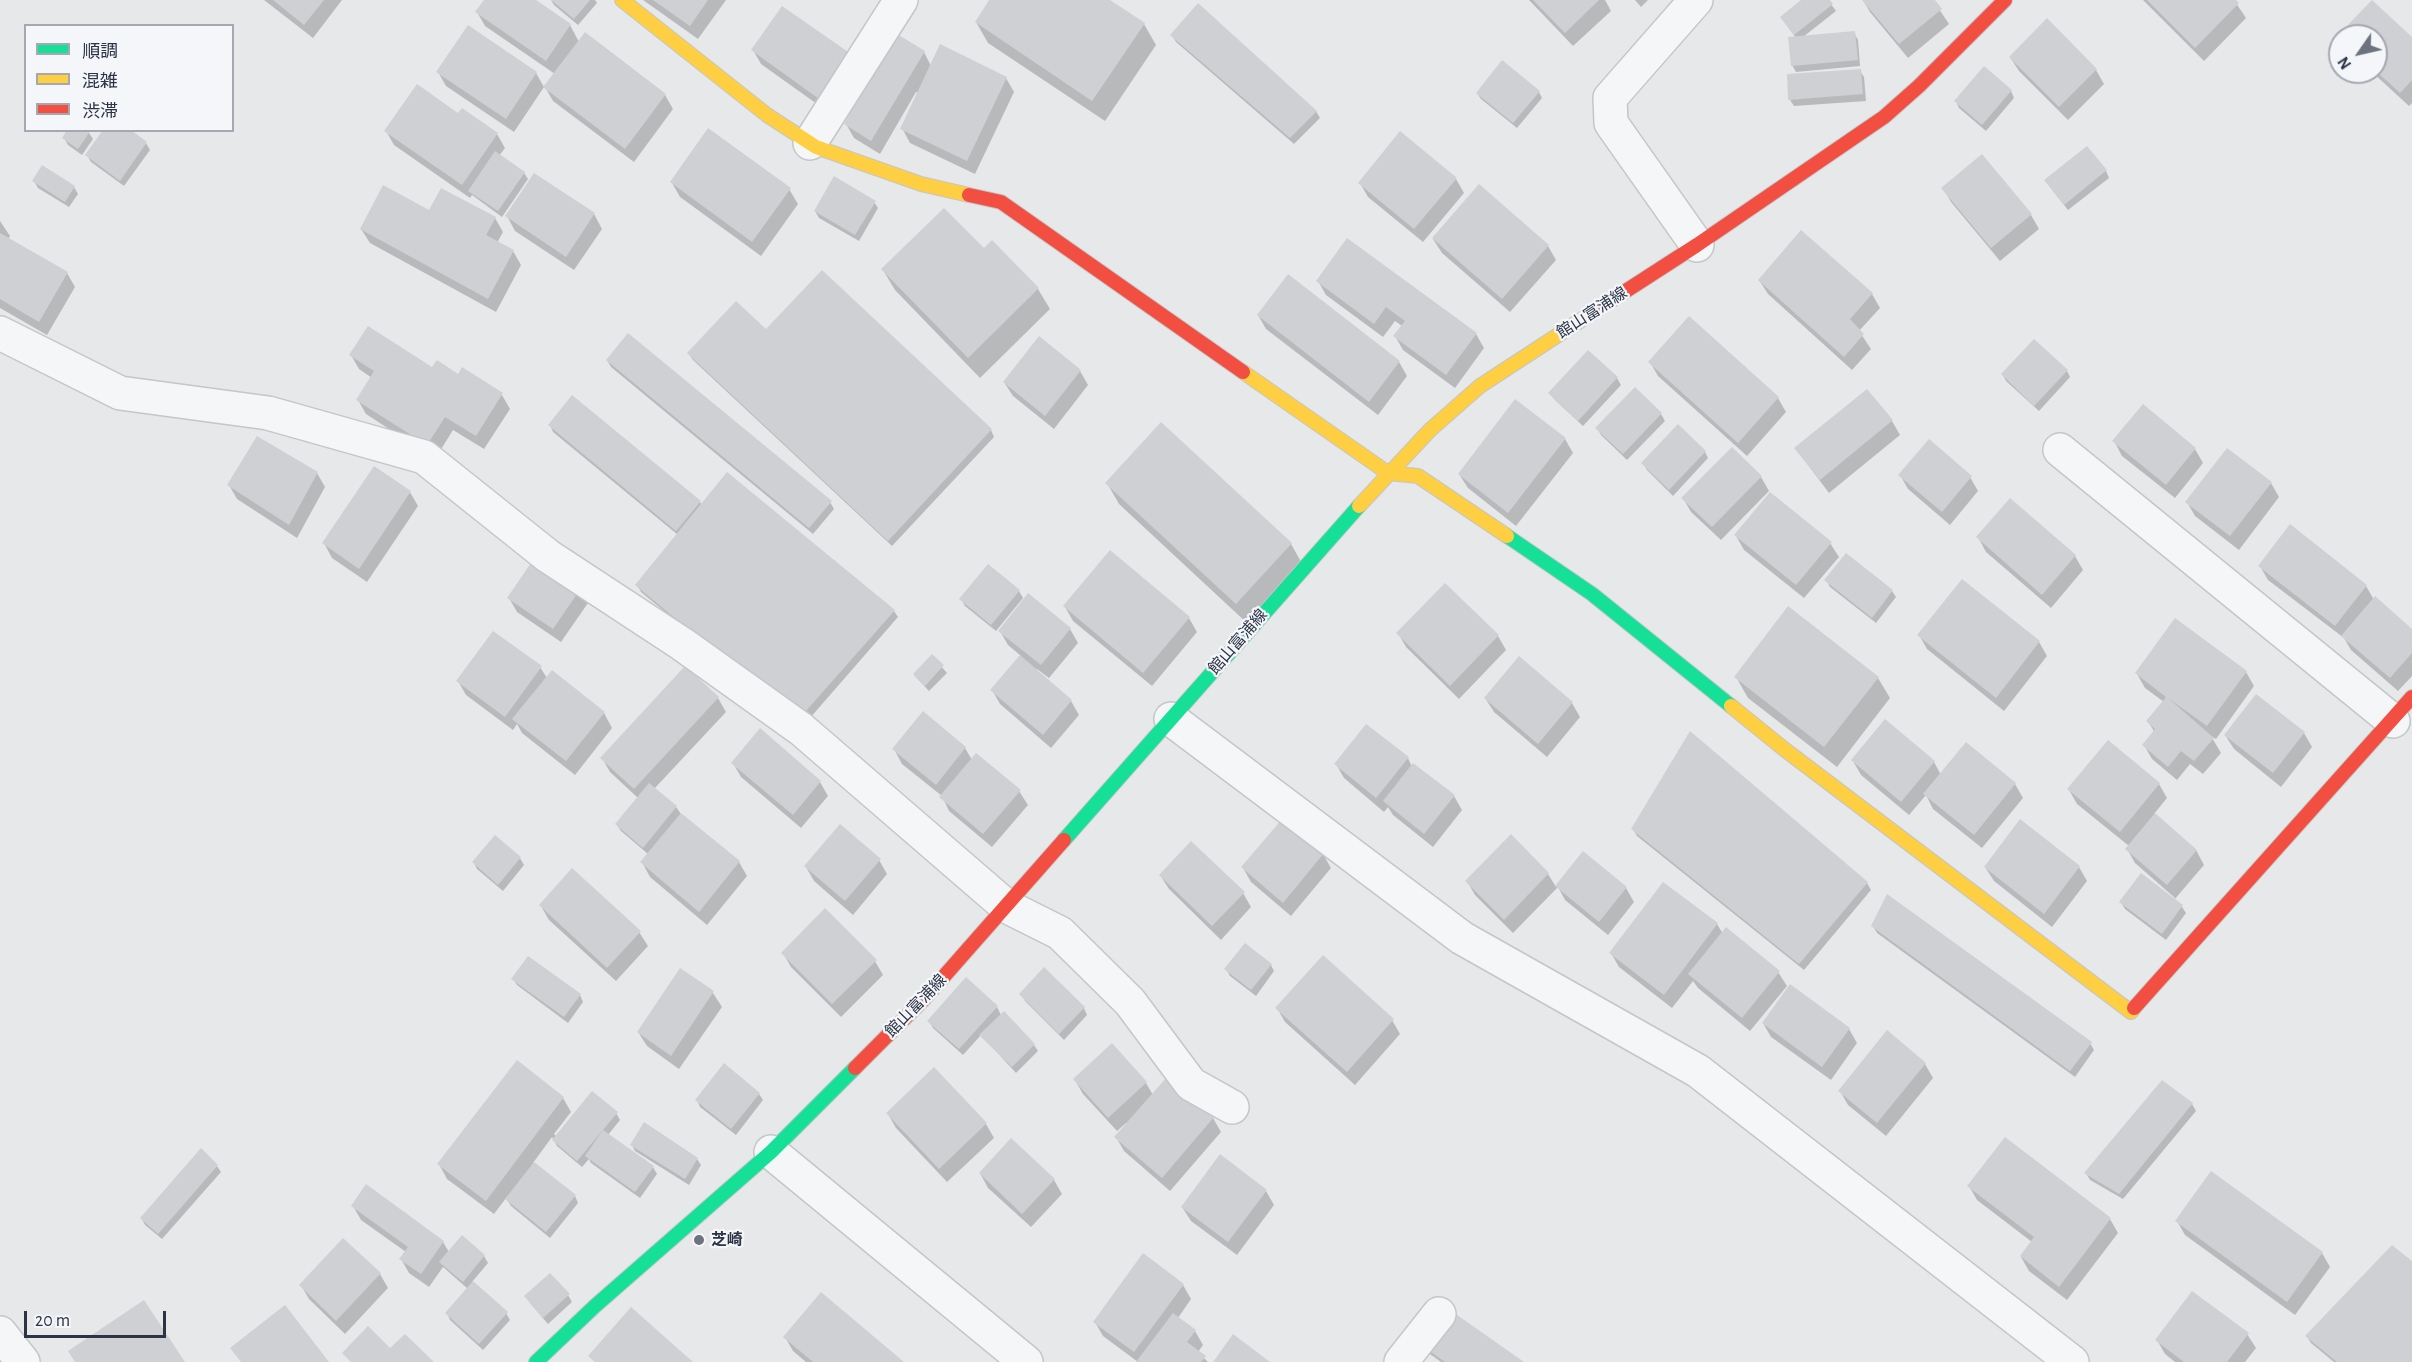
<!DOCTYPE html>
<html>
<head>
<meta charset="utf-8">
<style>
  body { margin:0 }
  #map { position:relative; width:2412px; height:1362px; overflow:hidden; background:#e6e8ea; font-family:"Alegreya Sans","Noto Sans JP",sans-serif }
  canvas { display:block }
  .legend { position:absolute; left:24px; top:24px; width:210px; height:108px; box-sizing:border-box; background:#f4f6f9; border:2px solid #a4a8b1; margin:0; padding:8px 10px; list-style:none; font-size:18px; color:#2b3445 }
  .legend li { display:flex; align-items:center; gap:12px; height:30px }
  .legend b { width:30px; border:2px solid #a4a8b1 }
  .north { position:absolute; left:2328px; top:24px; width:60px; height:60px; box-sizing:border-box; background:#f4f6f9; border:2px solid #a4a8b1; border-radius:50%; rotate:236deg; font-size:16px; font-weight:700; line-height:24px; text-align:center; color:#2b3445 }
  .north::after { content:''; display:block; margin:auto; width:21px; height:27px; background:#6c737f; clip-path:polygon(50% 0,100% 100%,50% 72%,0 100%) }
  .scale { position:absolute; left:24px; top:1311px; width:142px; height:27px; box-sizing:border-box; border:3px solid #2b3445; border-top:0; padding-left:8px; font-size:18px; line-height:21px; white-space:nowrap; color:#2b3445; -webkit-text-stroke:4px #f4f6f9; paint-order:stroke }
</style>
</head>
<body>
<div id="map">
<canvas width="2412" height="1362"></canvas>
<ul class="legend">
<li><b style="height:8px;background:#16e098"></b>順調</li>
<li><b style="height:8px;background:#ffcf43"></b>混雑</li>
<li><b style="height:8px;background:#f24e42"></b>渋滞</li>
</ul>
<div class="north">N</div>
<div class="scale">20 m</div>
</div>
<script>
const context = document.querySelector('canvas').getContext('2d');
context.lineJoin = 'round';
function paint(path, color) { context.fillStyle = color; context.fill(path, 'evenodd'); }
function stroke(path, color, width, dash) { context.strokeStyle = color; context.lineWidth = width; context.lineCap = dash ? 'butt' : 'round'; context.setLineDash(dash || []); context.stroke(path); }
function drawText(font, color, halo, rows, align = 'center') {
  context.font = font + ' "Alegreya Sans","Noto Sans JP",sans-serif'; context.lineWidth = 4.5; context.setLineDash([]); context.textBaseline = 'middle'; context.strokeStyle = halo; context.fillStyle = color; for (const [text, x, y, turn = 0] of rows) {
    context.save(); context.translate(x, y); context.rotate((+turn || 0) * Math.PI / 180); context.textAlign = isNaN(turn) ? turn : align; if (halo) context.strokeText(text, 0, 0); context.fillText(text, 0, 0); context.restore();
  }
}
paint(new Path2D(`
  M264 0H342L313 38Z
  M486 0H533L570 25 579 42 665 95 673 109 634 162 553 101 545 87 555 74 485 26 477 12Z
  M551 0H595L597 3 578 25 554 5Z
  M643 0H726L698 39Z
  M991 0H1108L1144 24 1156 45 1105 121 988 43 976 22Z
  M1529 0H1605L1611 11 1573 46Z
  M1635 0H1648L1641 7Z
  M1803 0H1828L1836 11 1803 37 1854 33 1858 40 1860 66 1796 72 1792 65 1796 38 1781 17Z
  M1863 0H1933L1949 24 1908 58 1870 12Z
  M2143 0H2234L2246 18 2204 61Z
  M2371 2 2412 39V103L2409 106 2372 72H2376V36H2340Z
  M783 8 831 114 761 64 753 50Z
  M1172 35 1316 111 1320 118 1294 144 1176 42Z
  M924 52 931 66 1006 78 1014 92 975 174 910 143 902 128 918 93 916 92 880 154 854 138 846 124Z
  M2010 57 2096 70 2104 84 2068 120 2019 71Z
  M1860 71 1864 77 1866 101 1794 106 1790 100Z
  M438 72 536 73 544 87 514 132 446 86Z
  M2011 91 2014 98 1986 131 1959 108 1956 101Z
  M1539 92 1542 98 1517 128 1481 99 1477 93Z
  M458 115 497 134 505 148 499 156 524 173 528 179 502 217 472 195 470 198 394 145 386 131Z
  M87 130 93 139 82 155 68 145 64 138Z
  M128 130 146 143 150 150 124 186 91 162 87 155Z
  M2106 171 2109 178 2068 210 2050 187Z
  M1456 179 1464 193 1423 242 1368 197 1360 183Z
  M34 181 74 187 78 194 69 207 38 188Z
  M672 183 789 189 798 204 761 256 680 197Z
  M1943 188 2031 215 2039 229 2000 261 1951 202Z
  M874 202 878 208 859 241 819 218 815 211Z
  M430 212 495 218 503 232 497 243 513 251 521 265 496 312 370 243 361 229Z
  M594 214 602 229 574 270 515 231 507 216Z
  M0 221 10 236 8 239 67 273 75 287 47 335 0 308Z
  M1433 239 1548 246 1556 260 1510 312 1442 253Z
  M984 250 1038 289 1050 309 980 378 895 290 883 270Z
  M1288 277 1399 362 1407 376 1378 415 1266 329 1258 315Z
  M1759 280 1872 294 1880 308 1859 331 1871 349 1852 370 1768 294Z
  M1318 281 1476 334 1484 348 1455 388 1403 350 1395 336 1402 326 1395 321 1383 337 1326 295Z
  M766 331 991 430 994 437 892 546 693 360 689 354Z
  M1588 352 1617 378 1621 385 1583 426 1554 399 1550 393Z
  M351 355 459 376 502 395 510 409 484 449 453 430 435 459 366 414 358 400 372 378 359 369Z
  M607 360 830 502 834 509 813 534 611 367Z
  M1650 362 1778 398 1786 412 1747 456 1658 376Z
  M1080 371 1088 385 1054 429 1013 396 1004 382Z
  M2067 371 2070 377 2039 411 2006 381 2003 375Z
  M1635 389 1661 414 1665 421 1627 460 1601 435 1597 428Z
  M1867 392 1892 421 1900 435 1829 493 1796 449Z
  M1161 424 1291 544 1303 565 1248 624 1119 504 1107 483Z
  M550 425 700 502 702 506 894 611 898 617 803 726 641 592 637 585 678 535 553 432Z
  M1565 439 1573 453 1516 526 1468 488 1459 474Z
  M2114 441 2195 449 2203 463 2175 498 2122 456Z
  M1705 452 1708 458 1673 496 1647 470 1643 463Z
  M317 473 325 487 297 538 237 499 229 485Z
  M1900 475 1970 477 1978 491 1950 525 1908 489Z
  M1761 477 1769 491 1721 540 1691 512 1683 498Z
  M2271 483 2279 497 2239 550 2195 516 2187 502Z
  M410 492 418 506 367 582 332 558 324 543Z
  M2010 500 2075 556 2083 570 2051 608 1986 552 1978 537Z
  M1736 536 1830 543 1839 557 1804 598 1744 550Z
  M2260 566 2366 586 2374 600 2412 631V676L2398 691 2351 650 2344 638 2268 580Z
  M1826 580 1892 591 1896 597 1876 623 1830 587Z
  M1962 581 2039 642 2047 656 2004 711 1927 649 1919 635Z
  M580 589 588 603 561 642 517 612 509 598Z
  M1019 591 1023 598 996 631 965 606 961 599Z
  M1065 607 1189 618 1197 632 1152 686 1073 621Z
  M1070 629 1078 643 1049 678 1037 669 1036 671 1071 701 1079 715 1051 748 1000 704 992 690 1021 656 1008 645 1000 631Z
  M1398 633 1498 636 1506 650 1459 699 1406 647Z
  M932 656 947 673 929 691 914 675Z
  M540 667 547 678 552 672 604 713 612 728 575 775 522 733 517 724 513 730 466 695 458 681Z
  M2246 672 2254 686 2216 739 2211 736 2221 753 2203 774 2190 764 2177 780 2152 759 2144 745 2155 733 2148 721 2164 702 2145 688 2137 674Z
  M1736 677 1878 678 1890 698 1837 767 1748 698Z
  M718 698 726 712 654 789 676 807 681 814 739 862 747 876 707 925 650 877 642 862 648 854 621 831 617 825 638 798 610 772 602 758Z
  M1485 698 1572 703 1580 717 1547 757 1494 712Z
  M923 713 965 748 972 760 1019 791 1028 805 992 847 949 811 942 796 902 764 894 749Z
  M2304 733 2312 747 2281 787 2234 749 2225 735Z
  M1408 758 1412 767 1454 796 1462 810 1433 847 1393 815 1388 807 1384 812 1344 778 1336 764Z
  M1853 761 1934 762 1941 775 2015 784 2023 798 1982 848 1933 809 1926 795 1909 815 1861 775Z
  M733 763 820 782 828 796 801 828 741 777Z
  M2159 784 2167 798 2154 814 2196 850 2204 865 2174 900 2182 907 2186 913 2166 940 2125 909 2121 902 2174 900 2175 898 2135 863 2127 849 2129 846 2077 804 2069 790Z
  M1283 820 1323 854 1331 868 1291 916 1251 882 1243 868Z
  M1633 829 1867 883 1871 890 1804 970 1637 836Z
  M495 837 520 858 524 865 503 891 477 869 474 863Z
  M1511 837 1548 874 1556 887 1583 853 1626 888 1634 902 1608 935 1565 900 1558 887 1513 933 1475 895 1467 881Z
  M879 860 887 874 853 915 814 881 806 867Z
  M1985 867H2079L2087 881 2052 927 1994 881Z
  M1160 875 1243 893 1251 907 1221 940 1169 889Z
  M1664 884 1717 924 1723 934 1778 972 1787 986 1750 1031 1698 988 1693 981 1672 1008 1619 967 1611 953Z
  M541 906 639 932 648 946 616 981 549 920Z
  M1873 926 2090 1043 2094 1050 2075 1077 1877 933Z
  M783 953 875 961 883 975 841 1017 791 967Z
  M1271 965 1274 971 1256 996 1230 976 1226 969Z
  M680 970 713 993 722 1007 679 1069 647 1046 638 1032Z
  M513 979 580 995 583 1002 568 1023 517 985Z
  M1021 994 1084 1008 1087 1015 1064 1040 1025 1001Z
  M997 1007 1001 1015 1034 1045 1038 1051 1016 1073 981 1035 963 1055 933 1028 929 1021Z
  M1277 1008 1392 1020 1400 1034 1355 1085 1285 1022Z
  M1763 1023 1849 1029 1857 1043 1831 1080 1771 1037Z
  M1925 1064 1933 1078 1886 1136 1848 1105 1840 1091Z
  M1167 1079 1213 1118 1221 1132 1170 1191 1124 1151 1116 1137 1128 1124 1126 1123 1117 1131 1083 1094 1075 1080 1146 1083 1153 1095Z
  M2163 1082 2192 1104 2196 1111 2123 1199 2090 1180 2086 1173Z
  M759 1094 763 1100 736 1135 700 1107 697 1100Z
  M563 1098 571 1112 554 1134 556 1136 616 1113 620 1120 608 1135 653 1167 657 1174 640 1198 591 1163 589 1159 582 1167 557 1146 552 1137 533 1163 575 1196 578 1203 550 1238 511 1206 506 1198 494 1214 447 1179 439 1164Z
  M888 1114 986 1124 994 1138 947 1182 896 1128Z
  M632 1145 697 1159 701 1165 689 1185 635 1151Z
  M217 1166 221 1172 162 1239 145 1225 142 1219Z
  M980 1173 1054 1180 1062 1194 1031 1227 988 1188Z
  M1969 1186 2110 1219 2118 1233 2067 1300 2029 1271 2021 1257 2032 1242 1977 1200Z
  M1266 1191 1274 1205 1237 1255 1191 1221 1182 1207Z
  M353 1206 443 1242 449 1252 462 1238 484 1256 488 1263 472 1282 506 1313 510 1320 483 1350 450 1320 447 1313 468 1289 443 1267 429 1287 409 1273 401 1259 406 1252 361 1220Z
  M2177 1221 2322 1253 2330 1267 2295 1315 2185 1235Z
  M343 1240 380 1274 388 1288 345 1334 309 1299 301 1285Z
  M1144 1255 1183 1285 1191 1299 1178 1318 1195 1331 1203 1345 1198 1352 1208 1362H1138L1103 1336 1095 1322Z
  M2412 1263V1362H2334L2311 1343 2307 1337Z
  M568 1295 572 1302 548 1324 530 1303Z
  M2247 1334 2256 1348 2245 1362H2175L2165 1354 2157 1340Z
  M785 1337 902 1362H806L793 1351Z
  M1426 1347 1521 1362H1441L1430 1354Z`), '#0003');
paint(new Path2D(`
  M273 0H324L304 25Z
  M484 0H536L571 24 546 61 475 12Z
  M551 0H590L574 19Z
  M653 0H708L690 26Z
  M989 0H1110L1145 23 1092 101 975 22Z
  M1533 0H1599L1565 33Z
  M1801 0H1830L1833 4 1794 35 1780 17Z
  M1862 0H1935L1942 9 1899 44Z
  M2147 0H2236L2239 3 2195 48Z
  M2372 0 2412 37V80L2400 93 2376 71V36H2337Z
  M1198 3 1317 111 1290 138 1170 35Z
  M782 6 854 56 822 101 751 50Z
  M2047 18 2097 69 2059 107 2009 57Z
  M468 25 537 72 506 119 436 72Z
  M1855 31 1858 60 1791 66 1788 37Z
  M585 32 666 94 625 149 543 87Z
  M897 34 925 51 871 141 844 124Z
  M940 44 1007 77 967 161 900 129Z
  M1502 60 1540 91 1513 123 1476 93Z
  M1984 66 2012 90 1982 125 1954 101Z
  M1861 69 1863 94 1788 100 1787 74Z
  M417 84 458 113 462 108 498 133 462 185 384 131Z
  M708 128 791 188 752 242 670 182Z
  M67 130H91L78 149 62 138Z
  M103 130H131L147 142 120 181 85 155Z
  M1400 131 1457 178 1414 229 1358 183Z
  M2087 146 2107 170 2064 205 2044 180Z
  M495 151 525 172 498 211 468 191Z
  M1982 154 2032 214 1991 248 1941 188Z
  M42 165 75 186 65 202 32 181Z
  M534 173 595 213 566 257 505 216Z
  M834 176 876 201 855 235 814 211Z
  M1479 184 1549 245 1502 299 1432 238Z
  M383 185 429 210 441 188 496 217 486 235 514 250 488 299 360 229Z
  M944 208 984 248 992 240 1039 288 968 358 881 269Z
  M1801 230 1873 293 1850 319 1864 334 1844 357 1758 280Z
  M0 233 68 272 39 322 0 299Z
  M1347 238 1477 333 1446 375 1393 336 1405 321 1386 307 1374 324 1316 281Z
  M822 270 992 429 888 541 687 353 736 301 766 329Z
  M1288 274 1400 361 1369 402 1257 315Z
  M1689 316 1779 397 1738 443 1648 362Z
  M368 326 432 367 437 360 458 374 462 367 503 393 476 436 445 417 427 445 356 400 374 371 349 355Z
  M628 333 832 501 809 528 606 360Z
  M1039 336 1081 370 1045 416 1003 382Z
  M2034 339 2068 370 2034 406 2001 374Z
  M1588 350 1618 377 1578 421 1548 393Z
  M1635 387 1662 413 1623 454 1595 428Z
  M1867 389 1893 420 1820 480 1794 448Z
  M572 395 701 501 676 531 548 425Z
  M1515 399 1566 438 1508 513 1458 474Z
  M2143 404 2196 448 2166 485 2112 441Z
  M1161 422 1292 543 1236 604 1105 483Z
  M1678 424 1706 451 1669 490 1641 463Z
  M257 436 318 472 289 525 227 485Z
  M1929 439 1972 476 1942 512 1898 475Z
  M1732 447 1762 476 1712 527 1681 498Z
  M2227 448 2272 482 2230 536 2185 502Z
  M374 466 411 491 359 569 322 543Z
  M727 472 895 610 798 720 635 585Z
  M1770 492 1832 542 1796 585 1734 535Z
  M2010 498 2076 555 2042 595 1976 537Z
  M2290 524 2367 585 2335 626 2258 566Z
  M1110 550 1190 617 1143 673 1063 606Z
  M1846 553 1893 590 1872 618 1824 580Z
  M535 557 581 588 553 629 507 598Z
  M988 564 1020 590 991 625 959 599Z
  M1962 579 2040 641 1996 698 1917 635Z
  M1445 583 1499 635 1450 686 1396 633Z
  M1028 593 1071 628 1041 665 998 631Z
  M2375 596 2412 629V653L2390 678 2341 636Z
  M1788 606 1879 677 1824 747 1734 677Z
  M2175 618 2247 671 2207 726 2168 698 2214 738 2194 761 2181 751 2168 767 2142 745 2155 729 2146 721 2166 697 2135 673Z
  M493 631 542 666 505 717 456 681Z
  M932 654 944 665 925 686 913 674Z
  M1020 655 1072 700 1043 735 990 690Z
  M1519 656 1573 702 1538 744 1484 698Z
  M685 666 719 697 634 789 600 758Z
  M552 670 605 712 566 761 512 719Z
  M2256 694 2305 732 2273 773 2224 735Z
  M923 711 966 747 936 785 892 749Z
  M1885 719 1935 761 1901 802 1851 760Z
  M1366 724 1409 757 1376 798 1334 764Z
  M760 728 821 781 793 815 731 763Z
  M1690 731 1868 882 1799 964 1631 829Z
  M2108 740 2160 783 2120 832 2067 789Z
  M1966 742 2016 783 1974 835 1923 794Z
  M976 753 1021 790 983 834 939 797Z
  M1413 763 1455 795 1424 834 1383 801Z
  M649 783 677 806 643 848 615 824Z
  M681 813 740 861 699 912 640 862Z
  M2155 813 2197 850 2167 885 2125 849Z
  M1283 818 1324 853 1283 903 1241 867Z
  M2020 819 2080 866 2044 914 1984 867Z
  M840 824 881 859 845 901 804 866Z
  M1511 834 1549 873 1504 920 1465 881Z
  M495 835 521 857 498 885 472 862Z
  M1191 841 1245 892 1212 926 1159 875Z
  M1583 851 1627 887 1599 922 1555 886Z
  M572 868 641 931 607 968 539 905Z
  M2141 873 2183 905 2162 934 2119 902Z
  M1663 882 1718 923 1664 995 1609 953Z
  M1887 894 2092 1042 2070 1071 1871 926Z
  M825 908 877 960 832 1004 781 953Z
  M1726 927 1780 971 1742 1018 1688 974Z
  M1245 943 1272 964 1251 990 1224 969Z
  M1323 955 1394 1019 1347 1072 1275 1008Z
  M528 956 581 994 564 1017 511 979Z
  M1044 967 1085 1007 1059 1034 1019 994Z
  M680 968 714 991 671 1056 637 1032Z
  M966 977 998 1006 959 1049 927 1021Z
  M1790 984 1850 1028 1822 1067 1762 1023Z
  M1004 1011 1035 1044 1012 1067 979 1035Z
  M1887 1030 1926 1063 1877 1123 1838 1091Z
  M1112 1043 1147 1082 1108 1118 1073 1079Z
  M517 1060 564 1097 486 1201 437 1164Z
  M724 1063 760 1093 731 1129 695 1100Z
  M934 1067 987 1123 939 1169 886 1113Z
  M1167 1077 1214 1117 1162 1178 1114 1137Z
  M2162 1080 2193 1103 2119 1194 2084 1173Z
  M592 1091 618 1112 577 1161 552 1140Z
  M644 1122 698 1158 685 1179 630 1145Z
  M603 1130 654 1166 635 1192 585 1156Z
  M2005 1137 2111 1218 2059 1287 2020 1256 2034 1237 1967 1186Z
  M1011 1138 1055 1179 1022 1214 979 1173Z
  M201 1148 218 1165 158 1234 140 1218Z
  M1220 1154 1267 1190 1228 1242 1181 1207Z
  M534 1162 576 1195 546 1232 505 1199Z
  M2211 1171 2323 1252 2287 1302 2175 1221Z
  M366 1184 444 1241 421 1274 399 1259 408 1247 351 1206Z
  M462 1235 485 1255 463 1282 439 1262Z
  M343 1238 381 1273 336 1321 299 1285Z
  M2392 1245 2412 1261V1362H2337L2305 1336Z
  M1143 1253 1184 1284 1134 1352 1093 1322Z
  M550 1273 570 1294 543 1318 524 1296Z
  M473 1281 508 1312 479 1344 445 1313Z
  M2192 1291 2249 1333 2227 1362H2184L2155 1340Z
  M821 1292 904 1362H813L783 1337Z
  M144 1300 185 1362H75L68 1351Z
  M285 1305 329 1362H241L230 1348Z
  M631 1307 693 1362H595L588 1356Z
  M1450 1310 1524 1362H1445L1424 1347Z
  M1173 1313 1196 1330 1187 1342 1206 1356 1201 1362H1136Z
  M368 1326 390 1348 405 1334 434 1362H351L342 1353Z
  M1233 1334 1270 1362H1213Z`), '#ced0d3');
const street = new Path2D(`
  M1696 0 1610 98 1611 123 1697 245
  M810 143 901 0
  M0 333 120 393 268 413 424 457 548 556 682 644 801 729 1006 906 1060 933 1130 1002 1191 1084 1232 1107
  M2060 450 2393 721
  M1171 719 1462 938 1698 1071 2072 1362
  M771 1152 1026 1362
  M0 1333 23 1362
  M1401 1362 1439 1314`);
const fast = new Path2D(`
  M1507 536 1592 594 1731 706
  M1064 840 1359 506
  M536 1362 595 1306 771 1152 855 1068`);
const slow = new Path2D(`
  M622 0 767 115 816 147 921 184 969 195
  M1243 372 1388 473 1418 476 1507 536
  M1359 506 1430 430 1480 386 1601 307
  M1731 706 1784 749 2131 1012 2134 1008`);
const jam = new Path2D(`
  M969 195 1001 202 1243 372
  M1601 307 1697 245 1884 117 1919 86 2005 0
  M2134 1008 2412 697
  M855 1068 924 999 1064 840`);
stroke(street, '#c4c6c8', 36);
stroke(fast, '#c4c6c8', 16);
stroke(slow, '#c4c6c8', 16);
stroke(jam, '#c4c6c8', 16);
stroke(street, '#f5f6f7', 33);
stroke(fast, '#16e098', 14);
stroke(slow, '#ffcf43', 14);
stroke(jam, '#f24e42', 14);
for (const [x, y, r, color] of [
  [699,1240,6,"#6c737f"]
]) { const dot = new Path2D(); dot.arc(x, y, r, 0, 2 * Math.PI); context.fillStyle = color; context.fill(dot); stroke(dot, '#f4f6f9', 2); }
drawText('16px', '#2b3445', '#f4f6f9', [
  ["館山富浦線",1592,313,-33],
  ["館山富浦線",1238,642,-49],
  ["館山富浦線",916,1006,-46]
]);
drawText('bold 16px', '#2b3445', '#f4f6f9', [
  ["芝崎",711,1240]
], 'left');
</script>
</body>
</html>
